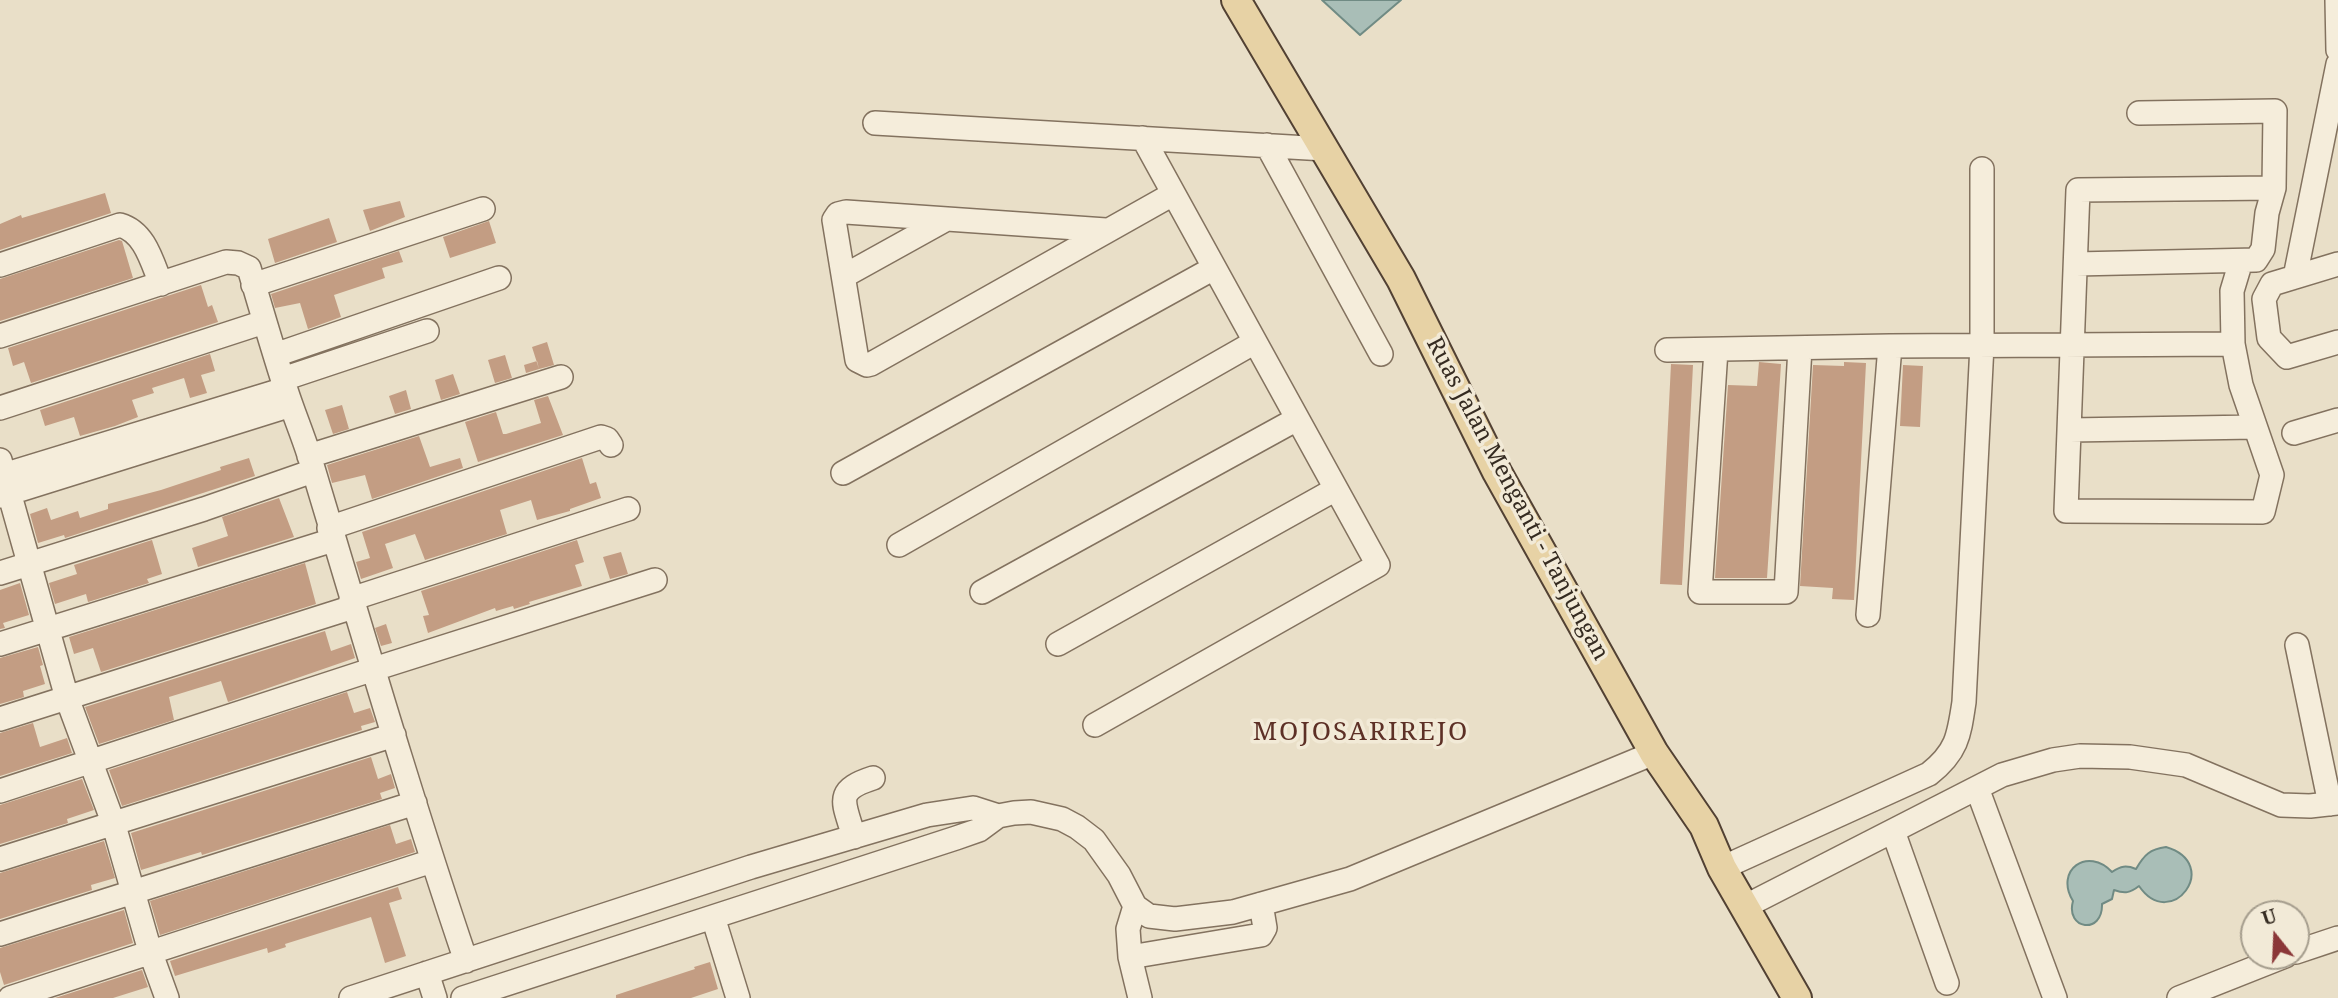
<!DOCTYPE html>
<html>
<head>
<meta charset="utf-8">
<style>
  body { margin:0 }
  #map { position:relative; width:2338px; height:998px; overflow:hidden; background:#e9dfc8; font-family:"Noto Serif",serif }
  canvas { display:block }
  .north { position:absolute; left:2240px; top:900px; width:70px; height:70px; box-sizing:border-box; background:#f2ead7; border:2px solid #a69e8e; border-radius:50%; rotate:342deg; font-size:19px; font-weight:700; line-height:28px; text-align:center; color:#352b21 }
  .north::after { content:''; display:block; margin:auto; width:24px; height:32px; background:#8b3738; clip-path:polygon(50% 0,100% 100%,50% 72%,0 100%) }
</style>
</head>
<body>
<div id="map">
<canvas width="2338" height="998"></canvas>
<div class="north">U</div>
</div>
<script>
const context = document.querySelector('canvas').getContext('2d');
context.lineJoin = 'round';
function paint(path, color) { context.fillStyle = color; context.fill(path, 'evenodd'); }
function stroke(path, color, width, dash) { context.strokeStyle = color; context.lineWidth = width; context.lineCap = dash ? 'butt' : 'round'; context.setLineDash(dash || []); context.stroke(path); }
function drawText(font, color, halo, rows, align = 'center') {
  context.font = font + ' "Noto Serif",serif'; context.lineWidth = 7; context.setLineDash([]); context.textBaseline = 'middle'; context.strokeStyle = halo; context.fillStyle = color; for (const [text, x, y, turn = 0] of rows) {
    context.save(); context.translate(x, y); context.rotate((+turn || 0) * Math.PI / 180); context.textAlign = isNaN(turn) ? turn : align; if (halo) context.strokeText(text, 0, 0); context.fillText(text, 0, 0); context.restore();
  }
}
const water = new Path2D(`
  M1322 0H1401L1360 35Z
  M2166 847C2223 864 2171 933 2139 886 2130 893 2125 894 2114 890L2112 899 2102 904C2103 935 2065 930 2073 901 2054 870 2088 846 2112 872 2121 866 2126 865 2136 869 2144 855 2150 849 2166 847Z`);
paint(water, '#a9beb7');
stroke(water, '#708b84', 2);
paint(new Path2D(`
  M105 193 111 213 0 250V224L21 215 22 218Z
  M400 201 405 217 370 231 363 210Z
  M329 218 337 242 275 263 268 239Z
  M489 221 496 243 450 258 443 237Z
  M119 240 122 241 133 278 0 321V279Z
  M399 251 403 262 382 268 385 278 334 295 341 317 308 329 300 303 275 308 271 294Z
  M201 285 208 307 212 305 218 322 31 383 24 362 13 366 8 348Z
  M547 342 554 365 539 369 532 347Z
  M210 354 215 371 201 375 207 393 190 398 184 378 152 388 154 393 132 400 138 417 115 426 80 436 74 417 45 426 40 410Z
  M505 355 512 378 495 383 488 360Z
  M537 361 539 369 526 373 524 365Z
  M1759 362 1781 364 1767 578H1715L1728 385 1757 386Z
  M1844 362 1866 363 1854 600 1832 599 1833 588 1800 586 1813 365 1844 366Z
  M1671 364 1693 365 1682 585 1660 584Z
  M1903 365 1923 366 1920 427 1900 426Z
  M453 374 460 394 441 400 435 380Z
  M406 390 411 409 395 414 389 396Z
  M548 396 563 435 478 462 465 422 496 412 503 434H506L541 423 534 400Z
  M342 405 349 429 333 434 325 410Z
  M419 436 430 467 460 458 463 468 372 499 365 475 332 483 327 465Z
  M249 458 255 476 65 538 64 535 38 543 30 514 47 508 51 520 78 511 80 518 108 509V504L161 490 221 470 220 467Z
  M582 458 590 484 596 482 601 498 570 509V511L537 520 531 500 500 510 507 534 425 560 415 534 385 544 393 568 361 579 356 562 370 558 362 532Z
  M279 498 294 537 198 567 192 548 228 536 222 517Z
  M152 540 162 574 147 579 149 583 88 602 86 594 55 604 49 583 77 574 74 565Z
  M577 540 584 562 575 565 582 586 529 602 530 604 514 609 513 606 496 611 495 608 428 633 423 616 429 615 421 591Z
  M621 552 628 574 610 579 603 557Z
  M305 563 316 604 101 672 93 648 74 654 69 637Z
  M20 583 29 615 3 623 5 628 0 629V590Z
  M386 624 392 643 381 646 375 628Z
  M325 631 331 651 351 644 355 658 228 702 221 681 169 697 174 720 99 744 85 707Z
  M38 647 43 665 40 666 45 684 23 691 24 697 0 704V658Z
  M347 692 354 713 370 708 375 722 361 726 362 730 122 806 109 770Z
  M33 723 40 747 67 738 72 753 0 776V733Z
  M371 757 378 779 391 774 395 788 380 793 382 799 202 855 201 852 141 870 131 833Z
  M82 779 94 810 67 819 68 823 0 844V805Z
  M390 825 396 844 411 839 415 852 160 935 150 901Z
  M104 841 115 878 91 885 92 890 0 919V873Z
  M398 887 402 899 389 903 406 956 385 963 371 917 285 944 286 947 268 953 267 948 175 976 170 961Z
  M124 910 133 943 4 985 0 972V948Z
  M710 962 718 989 691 998H616V995L695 969 694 967Z
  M142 970 148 987 113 998H55Z`), '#c39d83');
const minor = new Path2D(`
  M2337 0 2338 50
  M875 123 1325 149
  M1267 145 1381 354
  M1106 230 846 212 838 214 834 220 857 360 867 365 871 364 1173 194
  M2241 261 2232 291 2233 344 2241 385 2272 475 2263 512 2066 511 2078 190 2274 188
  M2076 264 2256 260 2263 249 2267 213 2274 188 2275 111 2139 113
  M2338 264 2272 284 2264 299 2269 338 2287 357 2338 342
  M0 265 120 225C145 232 152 262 161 284
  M844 276 945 220
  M2295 277 2338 64
  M253 285 483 209
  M0 336 226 262 238 263 249 268C261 309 273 350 286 390 293 412 302 433 309 455 360 624 409 793 466 961
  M1667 350 1890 346 2233 344
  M1716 350 1700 592H1786L1800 348
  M275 355 499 278
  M283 379 427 331
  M0 408 264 322
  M2070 430 2255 427
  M2294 433 2338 420
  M309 456 561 377
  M0 460 67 698 113 822 150 951 167 998
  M843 473 1214 268
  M0 476 285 389
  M0 496 291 405
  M329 528 601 437 607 439 611 445
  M899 545 1255 342
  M0 573 204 509 313 471
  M982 592 1297 419
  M351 599 628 509
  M1868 615 1890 346
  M0 644 333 540
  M1058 644 1336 489
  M2297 645 2330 804
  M0 719 353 607
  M1095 725 1378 565 1143 138
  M1977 788 2055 998
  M0 791 374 669 655 580
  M1893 831 1947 983
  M854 837C844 802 833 791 873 778
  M0 859 394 735
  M1722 868 1929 774C1957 752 1959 736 1964 702L1982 345V169
  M1135 906 1128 929 1130 957 1140 998
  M1744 907 2002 775 2053 760 2080 756 2130 757 2186 765 2281 805 2310 806 2338 803
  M713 917 738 998
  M0 934 415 803
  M2296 952 2338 938
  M1130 957 1261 935 1265 928 1261 904
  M427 973 435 998
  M10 998 432 861
  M351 998 751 867 927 815 973 808 998 816
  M463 998 956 838 979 830 998 816 1014 813 1031 812 1062 819 1077 827 1094 840 1119 875 1135 906 1149 916 1175 919 1233 912 1350 879 1654 753
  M2179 998 2285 956`);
const major = new Path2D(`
  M1236 0 1401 279 1497 472 1654 753 1704 826 1722 868 1797 998`);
stroke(minor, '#83725f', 26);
stroke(major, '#524133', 32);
stroke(minor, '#f5eddb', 23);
stroke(major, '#e7d2a5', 28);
drawText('23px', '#352b21', '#f2ead7', [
  ["Ruas Jalan Menganti - Tanjungan",1517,499,62]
]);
context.letterSpacing = '2px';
drawText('26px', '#5d3026', '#f2ead7', [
  ["MOJOSARIREJO",1361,733]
]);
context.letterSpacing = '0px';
</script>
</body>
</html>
